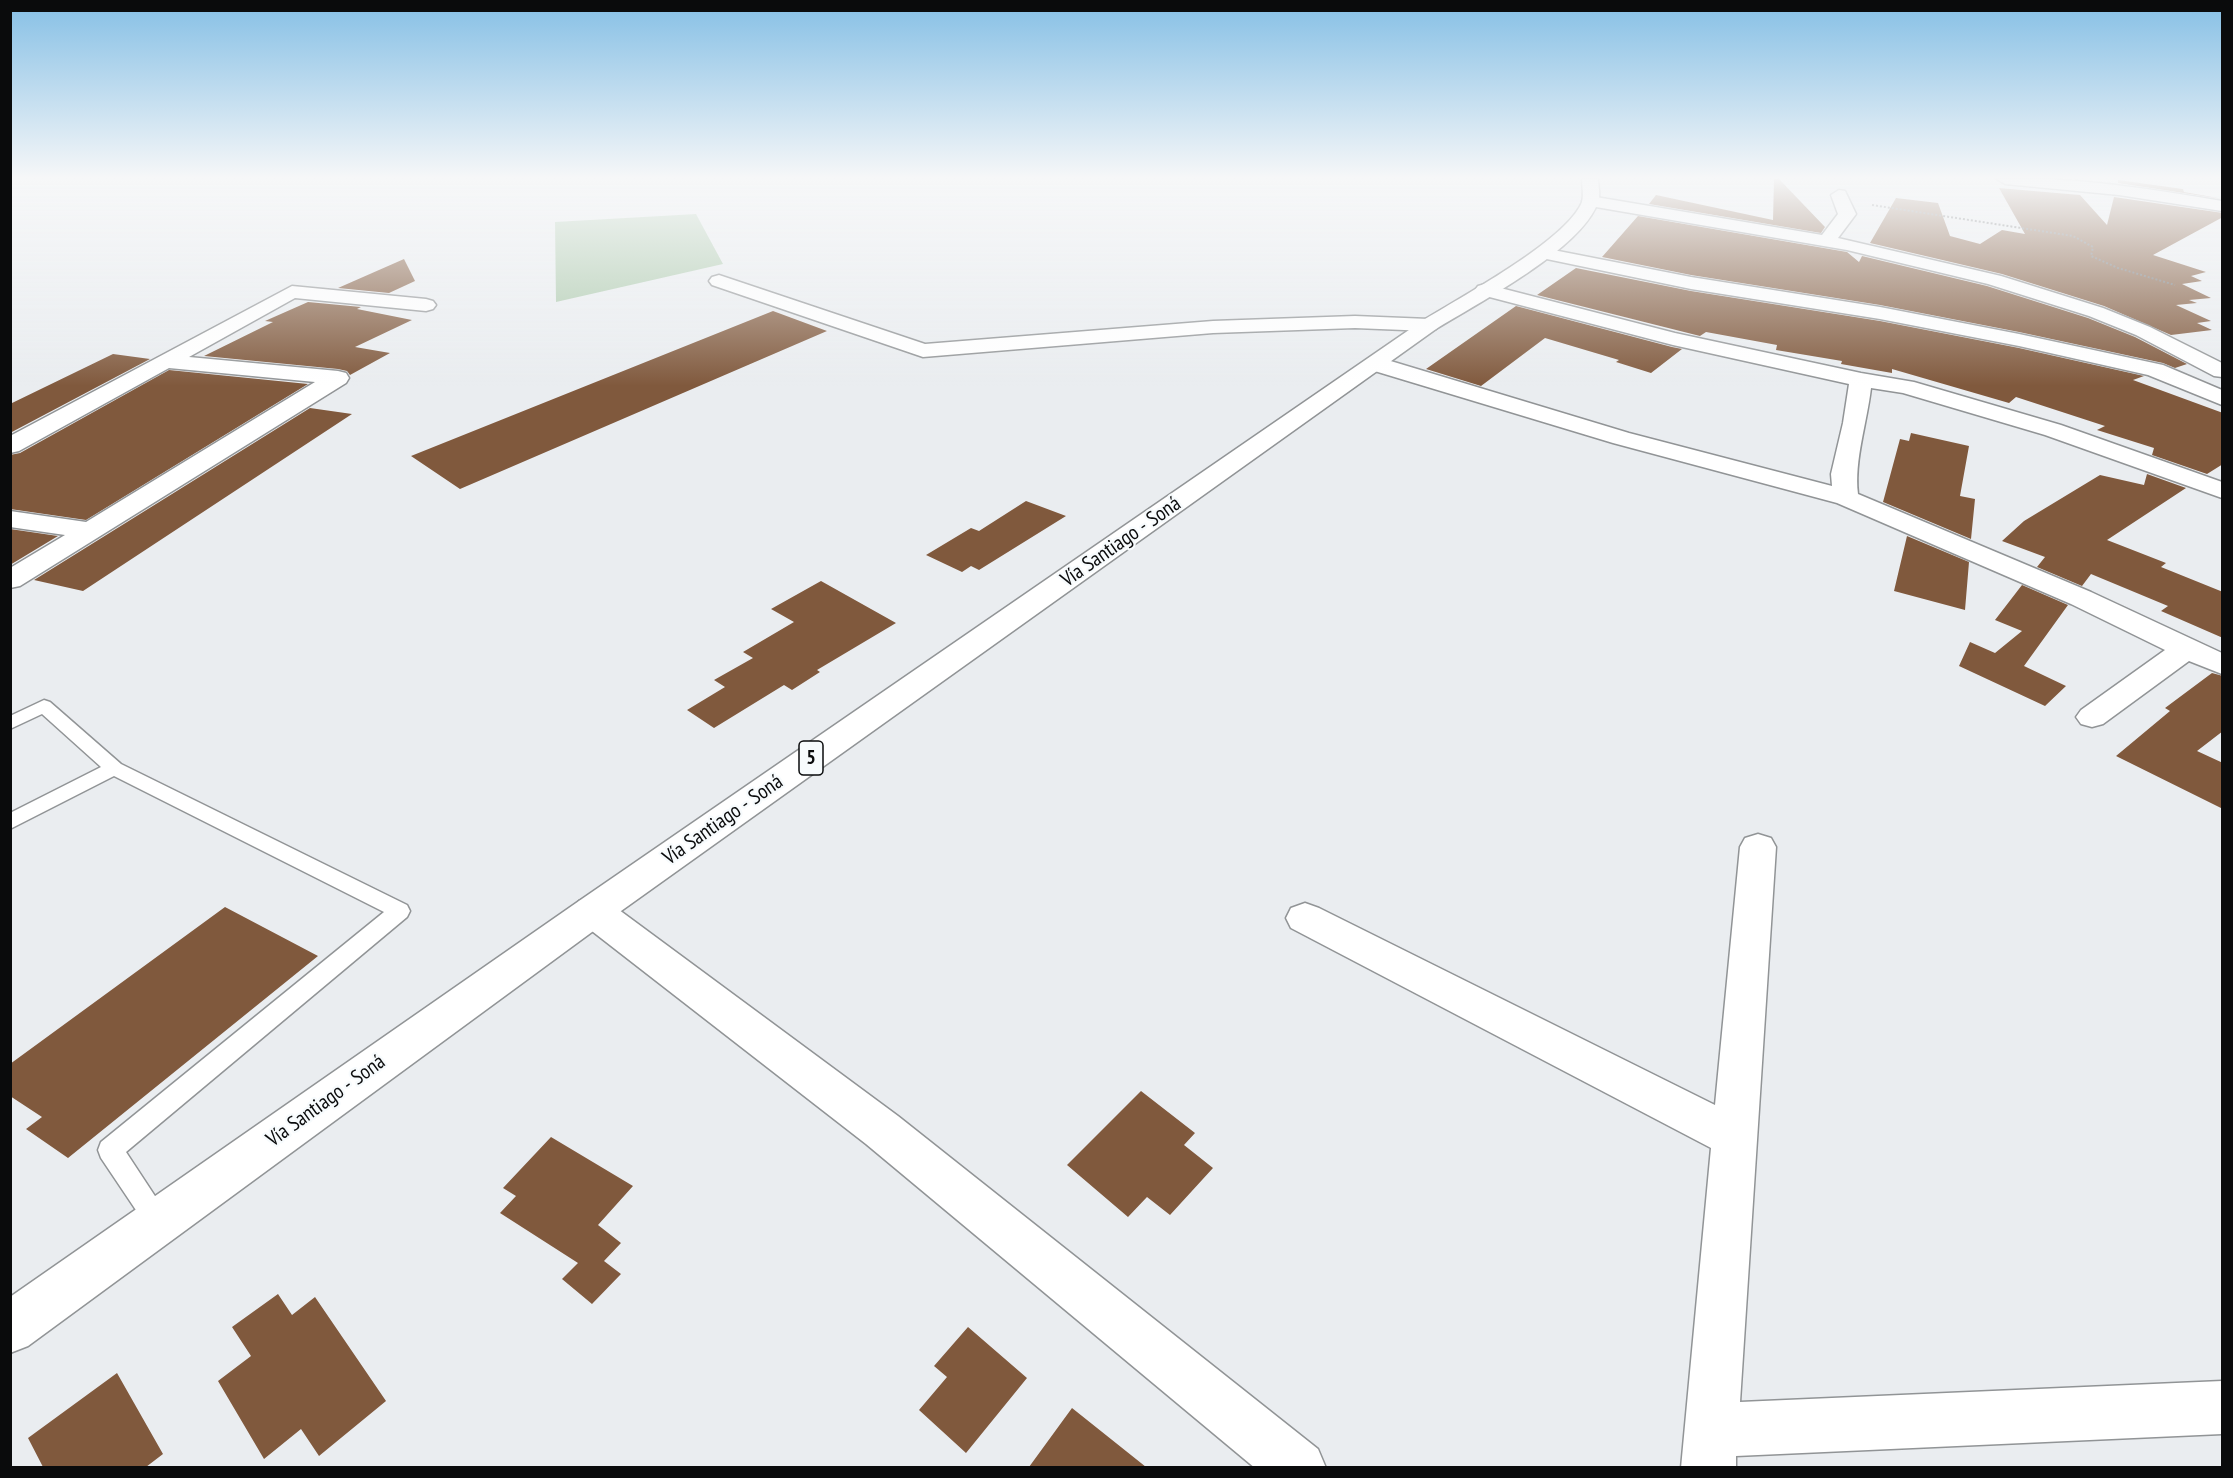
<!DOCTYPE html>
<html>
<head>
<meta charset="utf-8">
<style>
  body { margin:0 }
  #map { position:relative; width:2233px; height:1478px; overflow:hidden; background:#eaedf0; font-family:"PT Sans Narrow",sans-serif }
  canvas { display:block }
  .frame { position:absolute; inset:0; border:12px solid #0a0b0c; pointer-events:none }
</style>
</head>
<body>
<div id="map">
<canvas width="2233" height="1478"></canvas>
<div class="frame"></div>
</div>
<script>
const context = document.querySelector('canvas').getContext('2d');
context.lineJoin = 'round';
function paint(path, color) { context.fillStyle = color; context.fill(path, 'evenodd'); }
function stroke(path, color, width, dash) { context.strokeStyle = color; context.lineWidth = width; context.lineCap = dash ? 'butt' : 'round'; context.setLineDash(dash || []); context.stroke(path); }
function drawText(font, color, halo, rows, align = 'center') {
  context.font = font + ' "PT Sans Narrow",sans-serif'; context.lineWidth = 4.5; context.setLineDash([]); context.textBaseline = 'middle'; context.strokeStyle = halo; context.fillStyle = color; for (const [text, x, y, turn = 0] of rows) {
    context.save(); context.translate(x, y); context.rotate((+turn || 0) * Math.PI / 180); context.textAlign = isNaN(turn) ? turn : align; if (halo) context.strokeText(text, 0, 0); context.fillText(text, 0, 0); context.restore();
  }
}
paint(new Path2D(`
  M696 214 723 264 556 302 555 222Z`), '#aac8aa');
paint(new Path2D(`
  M1774 179H1779L1825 227 1821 233 1649 204 1656 195 1773 220Z
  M2118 180 2183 189 2184 192 2223 199 2118 183Z
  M1999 188 2080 195 2107 225 2114 197 2223 213V217L2153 255 2206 272 2191 276 2202 281 2182 284 2211 298 2189 300 2197 303 2176 305 2211 321 2197 323 2212 330 2171 335 2104 306 2002 274 1870 243 1896 198 1938 203 1950 236 1980 244 2002 230 2025 234Z
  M1638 216 1847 252 1859 262 1862 256 1987 286 2088 318 2135 337 2187 364 2175 368 2163 363 2019 332 1880 305 1691 275 1602 257Z
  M404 259 415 281 389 293 338 288Z
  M1576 268 1691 291 1880 321 2019 348 2144 376 2133 380 2223 413V464L2207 474 2152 455 2154 448 2097 430 2105 426 2016 397 2009 403 1892 369V373L1841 364 1842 361 1776 350 1777 345 1706 332 1700 336 1537 295Z
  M308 302 361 307 357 309 412 320 355 347 390 353 350 375 347 371 338 369 204 356 273 322 265 321Z
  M1516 306 1672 347 1682 349 1651 373 1616 362 1619 360 1545 338 1481 386 1426 369Z
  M773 311 827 331 460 489 411 456Z
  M113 354 150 359 10 433V404Z
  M169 370 308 384 86 520 10 509V455L20 453Z
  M310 408 352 414 83 591 34 580Z
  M1911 433 1969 446 1960 496 1975 499 1971 539 1883 502 1900 439 1909 441Z
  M2147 474 2186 488 2107 540 2166 563 2161 567 2223 592V638L2161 611 2168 606 2091 574 2082 586 2037 567 2045 557 2002 541 2024 521 2100 475 2144 485Z
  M1026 501 1066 516 979 570 971 566 962 572 926 555 971 528 979 531Z
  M10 529 58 536 10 565Z
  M1907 536 1969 562 1965 610 1894 591Z
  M821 581 896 623 817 670 820 672 792 690 784 685 714 728 687 710 725 687 714 680 753 658 743 652 794 622 771 609Z
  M2022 585 2068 605 2024 666 2066 686 2045 706 1959 666 1970 642 1995 653 2022 631 1995 620Z
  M2212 673 2223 676V731L2197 751 2223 763V809L2116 756 2170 711 2165 708Z
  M225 907 318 956 68 1158 26 1129 42 1117 10 1096V1064Z
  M1141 1091 1195 1133 1184 1145 1213 1168 1170 1215 1147 1197 1128 1217 1067 1165Z
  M551 1137 633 1186 598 1225 621 1243 604 1261 621 1274 592 1304 562 1279 578 1263 500 1213 516 1196 503 1188Z
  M278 1294 292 1315 315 1297 386 1401 319 1456 301 1429 264 1459 218 1381 251 1356 232 1327Z
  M968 1327 1027 1378 966 1453 919 1410 947 1377 934 1366Z
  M117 1373 163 1454 146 1467H43L28 1438Z
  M1072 1408 1146 1467H1029Z`), '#80593d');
const lane = new Path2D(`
  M44 700 50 702 121 764 407 905 410 911 407 917 126 1152 172 1222 168 1231 159 1234 150 1231 101 1158 98 1150 101 1142 384 912 114 776 10 829V813L101 767 42 714 10 729V716Z`);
const street = new Path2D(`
  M1997 179C2073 176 2148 189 2222 201V211L2119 195 2005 184Z
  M1839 190 1845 191 1856 214 1838 238 2001 276 2103 308 2150 327 2222 363V377L2214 376 2136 335 2089 316 1988 284 1847 250 1590 206 1582 201 1590 196 1822 235 1838 214 1831 195Z
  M1543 248 1691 277 1880 307 2019 334 2163 365 2222 390V405L2148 375 2019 346 1880 319 1691 289 1537 257 1534 253 1537 249Z
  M719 275 925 344 1213 321 1355 316 1429 319 1436 321 1439 325 1436 329 1429 331 1355 328 1213 333 923 357 712 285 709 281 712 277Z
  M1485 284 1675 333 1861 373 1914 382 2061 425 2222 482V498L2045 435 1903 393 1871 388C1867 423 1854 460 1858 494L2091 592 2222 653V674L2189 661 2103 724 2092 727 2081 724 2076 717 2081 710 2165 650 2071 604 1837 503 1613 443 1368 369 1365 364 1368 359 1376 358 1384 359 1629 433 1832 486 1831 474 1843 423 1849 384 1673 345 1478 294 1475 290 1478 286Z
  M292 286 426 299 433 301 436 305 433 309 426 311 295 298 189 357 338 371 346 373 349 378 346 383 20 586 10 588V568L65 535 10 527V511L86 522 315 382 169 368 19 451 10 453V436Z
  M1758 834 1771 838 1776 847 1740 1402 2222 1381V1434L1736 1456V1468H1681L1711 1148 1291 928 1286 918 1291 908 1305 903 1319 908 1715 1105 1740 847 1745 838Z
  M593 896 607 901 898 1116 1318 1449 1326 1468H1255L866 1144 579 921 574 911 579 901Z`);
const primary = new Path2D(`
  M1582 179H1598C1598 186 1601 195 1598 202 1582 249 1478 303 1436 329L607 921 28 1346 10 1353V1297L579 901 1422 321C1459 298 1566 241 1582 202 1584 195 1582 186 1582 179Z`);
stroke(lane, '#919496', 3);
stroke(street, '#919496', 3);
stroke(primary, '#919496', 3);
stroke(new Path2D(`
  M1872 205 2073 236 2093 247 2091 256 2118 268 2175 285`), '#6f7173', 2, [2, 2]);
paint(lane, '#fff');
paint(street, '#fff');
paint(primary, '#fff');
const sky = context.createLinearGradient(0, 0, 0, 386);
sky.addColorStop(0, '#85bfe5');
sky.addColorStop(0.46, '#f6f7f8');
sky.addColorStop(1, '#f6f7f800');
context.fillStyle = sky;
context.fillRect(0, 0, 2233, 386);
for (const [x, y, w] of [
  [811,758,24]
]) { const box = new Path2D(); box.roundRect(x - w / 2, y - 17, w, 34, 4.5); context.fillStyle = '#f7fbfd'; context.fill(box); stroke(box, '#0a0b0c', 1.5); }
drawText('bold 20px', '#0a0b0c', null, [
  ["5",811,758]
]);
drawText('21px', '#0a0b0c', '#f7fbfd', [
  ["Vía Santiago - Soná",1121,542,-35],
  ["Vía Santiago - Soná",723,820,-35],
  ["Vía Santiago - Soná",326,1101,-36]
]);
</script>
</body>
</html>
